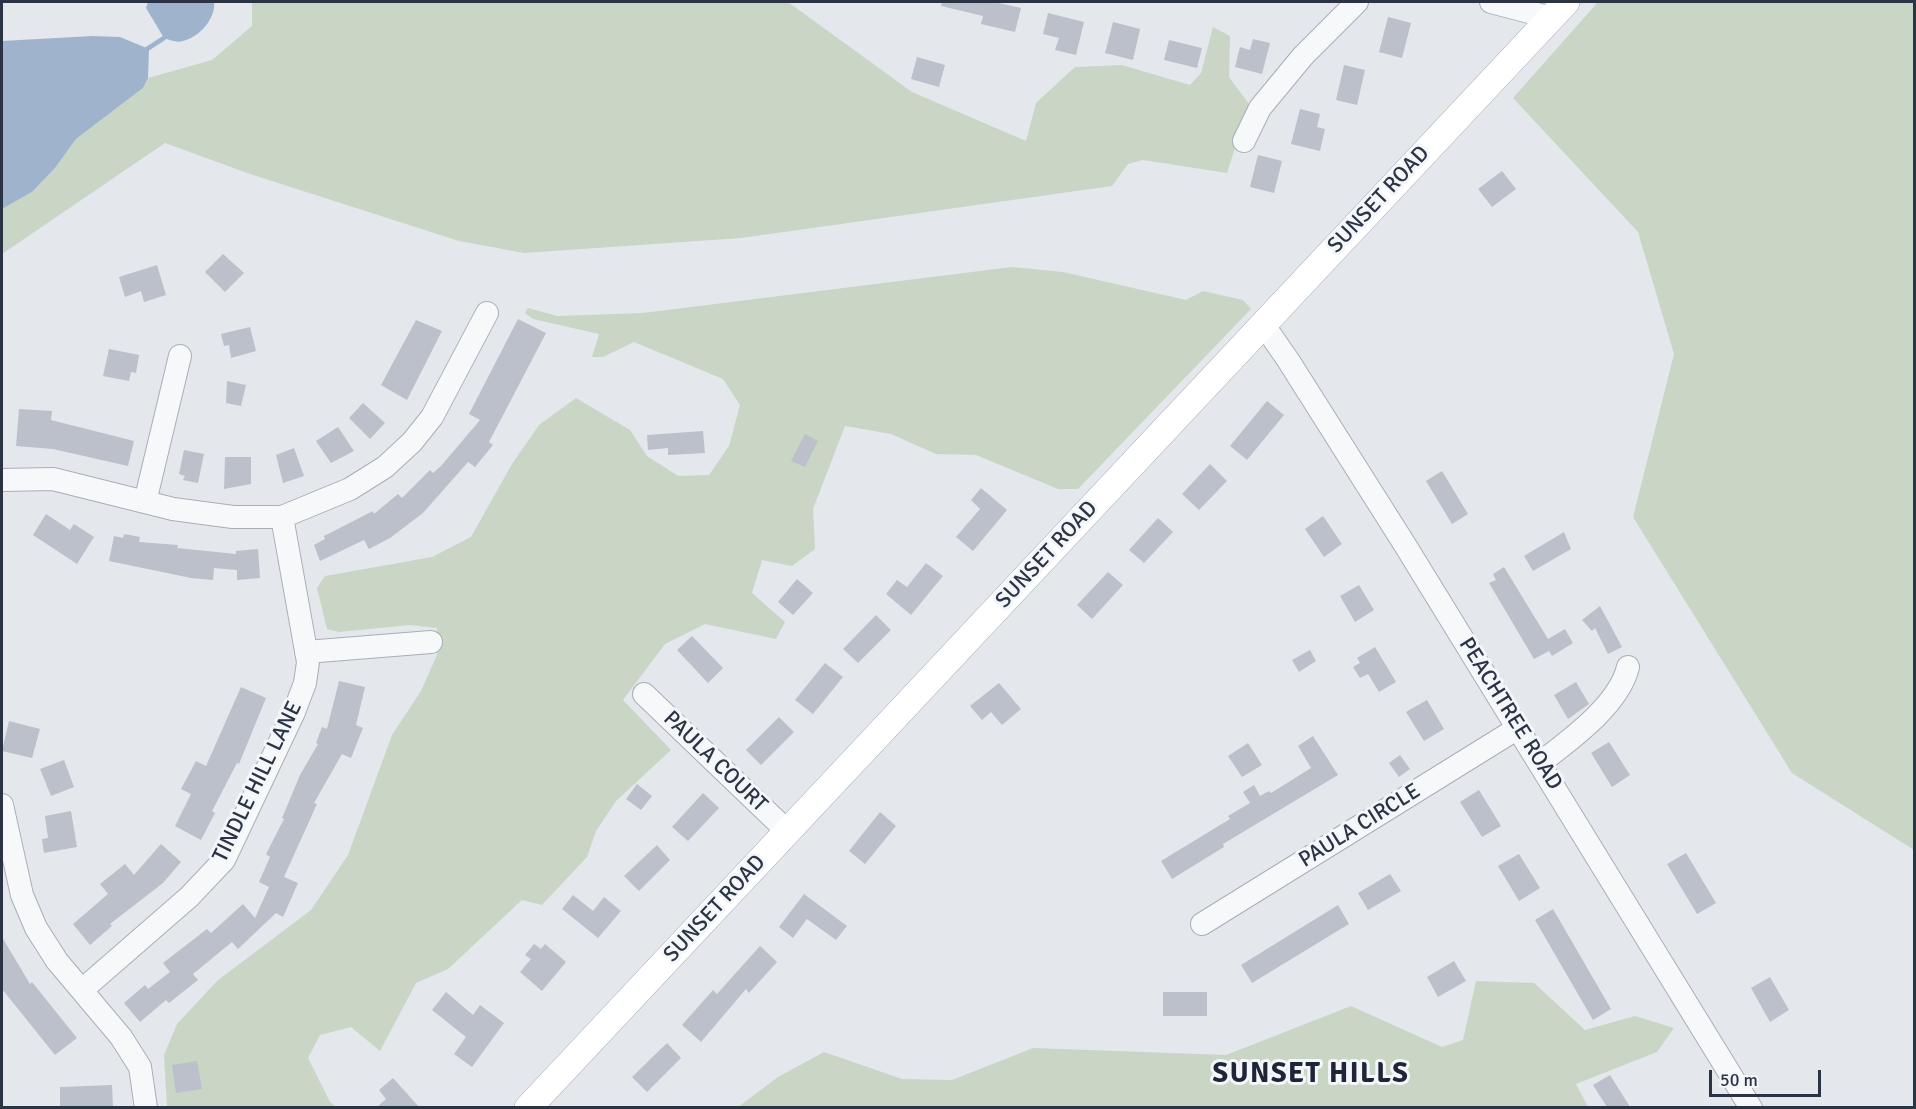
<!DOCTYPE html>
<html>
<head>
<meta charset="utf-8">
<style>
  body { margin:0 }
  #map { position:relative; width:1916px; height:1109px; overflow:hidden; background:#e4e7ec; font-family:Signika,sans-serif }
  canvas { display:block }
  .frame { position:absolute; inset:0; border:3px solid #2b3445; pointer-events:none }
  .scale { position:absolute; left:1709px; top:1070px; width:112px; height:27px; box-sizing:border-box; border:3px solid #2b3445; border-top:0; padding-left:8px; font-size:18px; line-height:21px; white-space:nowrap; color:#2b3445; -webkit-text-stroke:4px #f4f6f9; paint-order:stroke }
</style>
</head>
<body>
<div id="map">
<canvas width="1916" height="1109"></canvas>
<div class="frame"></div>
<div class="scale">50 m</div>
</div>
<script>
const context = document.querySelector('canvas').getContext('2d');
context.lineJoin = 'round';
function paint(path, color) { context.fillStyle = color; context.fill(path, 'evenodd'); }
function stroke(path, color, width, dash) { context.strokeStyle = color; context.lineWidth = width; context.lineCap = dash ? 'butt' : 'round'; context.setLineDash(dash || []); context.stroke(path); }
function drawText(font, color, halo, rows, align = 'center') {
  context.font = font + ' Signika,sans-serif'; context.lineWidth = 6; context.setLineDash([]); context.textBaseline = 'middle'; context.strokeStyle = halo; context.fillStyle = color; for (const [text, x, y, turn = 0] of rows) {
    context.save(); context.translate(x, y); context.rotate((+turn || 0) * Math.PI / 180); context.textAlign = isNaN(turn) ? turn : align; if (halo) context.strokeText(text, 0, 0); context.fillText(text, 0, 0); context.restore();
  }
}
paint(new Path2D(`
  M252 2H788L912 92 1026 141 1036 103 1075 67 1122 65 1190 85 1201 73 1213 27 1230 36 1229 77 1249 104 1227 173 1143 160 1128 164 1112 186 741 238 524 253 459 241 250 174 165 143 2 254V209L32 192 55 168 76 139 143 88 148 78 212 60 252 26Z
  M1598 2H1914V850L1792 773 1633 517 1674 354 1638 232 1513 98Z
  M1012 267 1063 272 1186 300 1203 291 1243 300 1251 309 1078 489H1058L976 455 936 454 891 434 845 426 813 509 815 549 792 566 762 560 752 593 785 622 776 639 705 624 665 644 623 700 671 750 616 801 596 831 587 857 542 905 522 900 448 969 416 983 380 1051 351 1027 320 1035 308 1058 330 1102 336 1107H167L164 1055 177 1024 217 981 311 910 348 855 392 735 421 691 437 655V628L410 625 339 632 327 629 317 588 325 576 432 557 471 537 512 464 539 425 576 398 630 430 647 456 678 476 709 475 729 446 740 405 723 379 634 342 603 357H592L599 334 533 319 525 313 528 308 557 316 643 313Z
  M1476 981 1534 983 1585 1030 1635 1016 1674 1028 1657 1052 1576 1084 1588 1107H738L778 1077 824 1052 902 1079 952 1080 1033 1048 1226 1055 1351 1006 1442 1047 1463 1040Z`), '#c9d6c5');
paint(new Path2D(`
  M148 2H214C216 18 200 37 183 41 177 43 170 40 164 38L146 8Z
  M92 36 120 37 149 49 148 78 143 88 76 139 55 168 32 192 2 209V41Z`), '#9fb4cc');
stroke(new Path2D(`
  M144 51 164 38 166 34`), '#9fb4cc', 4.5);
paint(new Path2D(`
  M942 2H994L1021 8 1015 32 981 24 983 16 941 6Z
  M1048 13 1084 22 1076 55 1055 50 1059 38 1043 34Z
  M1388 17 1411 23 1402 58 1379 52Z
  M1113 22 1140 29 1133 60 1105 53Z
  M1253 39 1270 43 1262 74 1235 67 1240 47 1250 50Z
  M1169 40 1202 48 1197 68 1164 60Z
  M917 57 945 65 939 87 911 79Z
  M1344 65 1365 70 1357 105 1336 100Z
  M1300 109 1320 114 1317 127 1325 129 1320 151 1291 144Z
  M1258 155 1282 161 1274 193 1250 187Z
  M1502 171 1516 189 1492 207 1478 189Z
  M223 254 244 273 225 292 205 272Z
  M157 265 166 295 144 302 141 291 125 297 119 277Z
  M518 319 546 333 489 442 493 445 475 467 468 462 423 513 390 538 369 549 364 540 320 561 314 545 325 539 324 536 373 511 374 514 398 494 402 498 430 470 433 473 441 466 480 420 469 414Z
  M416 320 442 331 407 400 381 385Z
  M250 327 256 351 231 358 229 345 224 346 221 334Z
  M109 349 139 355 136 373 131 372 129 381 103 376Z
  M227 381 246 385 241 406 226 403Z
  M1267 401 1284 415 1247 460 1230 446Z
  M363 403 385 423 370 439 349 418Z
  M19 409 52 411 51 420 134 441 128 466 53 449 16 446Z
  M338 427 354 451 331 463 316 441Z
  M703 431 705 453 668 455V448L648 450 647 435Z
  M805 434 818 441 805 467 791 461Z
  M294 448 304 476 283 483 276 455Z
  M184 450 204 454 198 483 183 480 185 476 179 474Z
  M225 457H251V484L224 489Z
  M1210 464 1227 481 1199 510 1182 494Z
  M1442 471 1468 514 1452 524 1426 481Z
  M981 488 1007 510 973 551 956 537 980 509 971 500Z
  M46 514 70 530 74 524 94 537 77 564 33 535Z
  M1323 516 1342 544 1324 557 1305 529Z
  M1158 518 1173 532 1144 563 1129 550Z
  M1564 532 1571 549 1533 571 1524 556Z
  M124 534 140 537 139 542 178 545 177 548 236 554V551L258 549 260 578 237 580V570L214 568 213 580 191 578 109 561 114 536 123 538Z
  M926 563 943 576 911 615 886 594 897 580 907 587Z
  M1504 567 1548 639 1565 629 1573 643 1552 656 1549 651 1534 659 1489 583 1496 580 1493 574Z
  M1108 572 1123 585 1092 619 1077 605Z
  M797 579 813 593 793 615 778 602Z
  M1359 585 1374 610 1355 622 1340 596Z
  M1600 606 1622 647 1608 654 1595 628 1592 631 1582 620Z
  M876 615 891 630 858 663 843 649Z
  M692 636 723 668 708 683 677 650Z
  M1375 647 1396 682 1379 692 1368 674 1360 678 1353 667 1360 663 1357 658Z
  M1310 650 1316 661 1299 672 1292 660Z
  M825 663 843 677 813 714 795 700Z
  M339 681 365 687 356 725 363 728 351 758 342 754 314 803 317 804 284 877 298 883 283 917 276 913 238 949 232 942 193 974 198 980 169 1003 166 1000 140 1022 124 1003 145 985 148 989 170 972 163 963 207 929 211 933 243 904 255 918 269 887 259 882 270 857 266 854 284 819 282 818 300 775 318 744 316 743 322 727 327 729Z
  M1576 682 1589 704 1568 719 1554 695Z
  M999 683 1021 709 1002 725 991 712 982 720 970 706Z
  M241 687 266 698 239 764 237 763 212 811 215 813 201 840 175 826 191 794 181 789 196 761 206 766Z
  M1427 700 1444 729 1424 741 1406 712Z
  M779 717 794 732 761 765 746 750Z
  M9 721 40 729 32 758 2 751Z
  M1313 736 1338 775 1223 844 1224 847 1172 879 1161 861 1230 819 1228 816 1250 803 1243 792 1254 785 1260 796 1269 791 1271 793 1311 768 1298 746Z
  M1609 742 1630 775 1612 787 1591 753Z
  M1248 743 1262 765 1242 777 1228 756Z
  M1400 755 1410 769 1399 777 1389 763Z
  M64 760 74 787 51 796 40 769Z
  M637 784 652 796 641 810 626 799Z
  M1479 790 1501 826 1482 837 1460 802Z
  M703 793 719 808 688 841 672 827Z
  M71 811 77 847 44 853 42 839 48 838 45 816Z
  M880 812 896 826 865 864 849 851Z
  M161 844 181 862 163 883 110 924 112 926 90 945 73 924 108 894 100 884 125 864 134 875Z
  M657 845 670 860 639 891 624 876Z
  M1686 853 1716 903 1697 914 1667 864Z
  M1519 854 1540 888 1519 901 1498 866Z
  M1390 874 1401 891 1368 910 1358 893Z
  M804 894 847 926 836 940 807 919 793 938 779 927Z
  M573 895 593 911 604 897 621 911 598 938 562 909Z
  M1338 905 1349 924 1252 983 1241 965Z
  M1553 909 1611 1009 1593 1020 1535 920Z
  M2 937 30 984 32 982 77 1038 55 1055 2 989Z
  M534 944 541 949 545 944 566 962 542 991 520 972 531 959 525 955Z
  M760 946 777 962 749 993 746 989 701 1042 682 1025 713 990 717 994Z
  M1454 961 1466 981 1438 997 1427 977Z
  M1770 977 1789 1010 1770 1022 1751 988Z
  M446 992 473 1015 480 1005 504 1023 472 1067 454 1054 466 1037 432 1010Z
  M1163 992H1207V1016H1163Z
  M667 1043 681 1058 647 1092 632 1077Z
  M197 1061 202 1089 176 1093 172 1065Z
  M1610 1075 1630 1107H1607L1593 1085Z
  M393 1078 419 1107H377L386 1099 379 1090Z
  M112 1085 113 1107H60V1087Z`), '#bbc0ca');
const minor = new Path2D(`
  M1491 2 1552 18
  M1244 141 1260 108 1303 56 1357 2
  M1263 324 1288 360 1405 545 1751 1108
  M2 480 53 479 173 509 233 517H282L350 489 385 467 412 442 432 417 487 313
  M145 502 180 356
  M306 652 431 642
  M644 694 787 831
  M1540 763C1570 740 1619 705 1628 667
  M2 805 22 895 36 928 57 961 121 1037 140 1067 146 1108
  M1202 924 1518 728
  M82 990 189 897 224 860 294 712 305 683 308 662 282 517`);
const major = new Path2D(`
  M528 1108 1566 2`);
stroke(minor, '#a9aeb7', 24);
stroke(major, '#a3abb8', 28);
stroke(minor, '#f7f8fa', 22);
stroke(major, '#fff', 27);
drawText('22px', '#2b3445', '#f4f6f9', [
  ["SUNSET ROAD",1379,200,-47],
  ["SUNSET ROAD",1047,555,-47],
  ["PEACHTREE ROAD",1510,714,58],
  ["PAULA COURT",715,762,44],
  ["TINDLE HILL LANE",258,782,-64],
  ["PAULA CIRCLE",1360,826,-32],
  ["SUNSET ROAD",715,909,-47]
]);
context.letterSpacing = '1.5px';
drawText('bold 28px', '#1d2536', '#f4f6f9', [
  ["SUNSET HILLS",1311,1075]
]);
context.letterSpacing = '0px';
</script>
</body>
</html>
